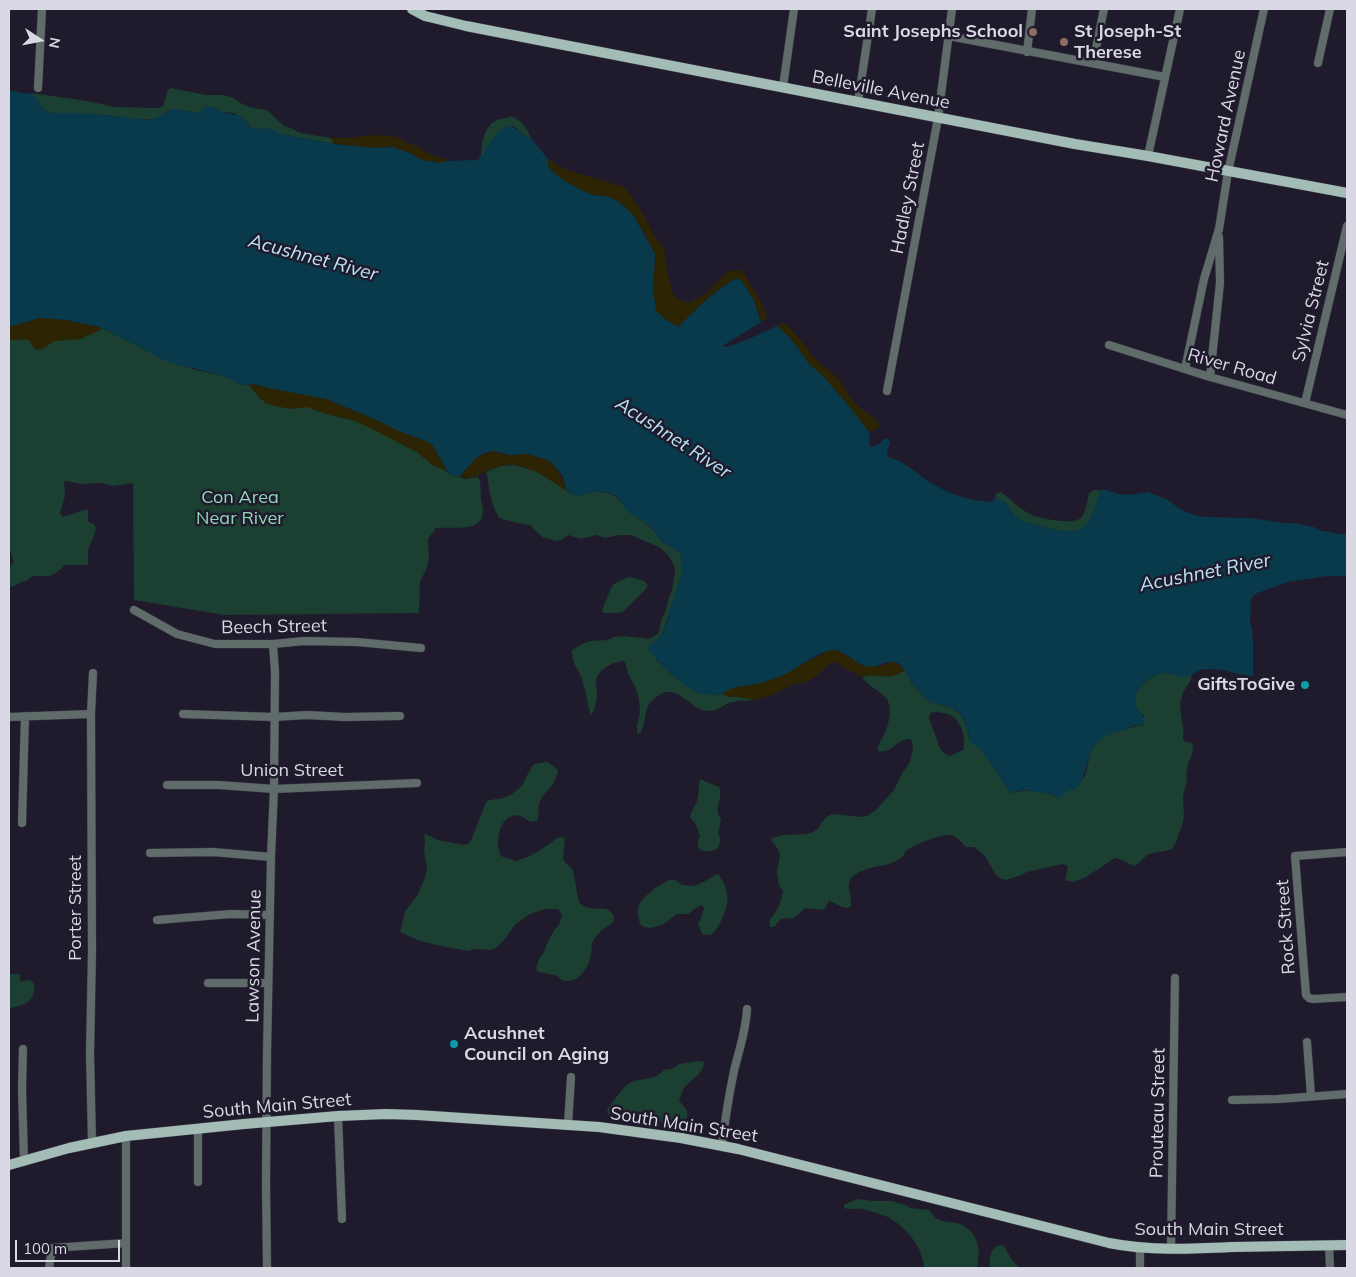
<!DOCTYPE html>
<html>
<head>
<meta charset="utf-8">
<style>
  body { margin:0 }
  #map { position:relative; width:1356px; height:1277px; overflow:hidden; background:#1f1b2c; font-family:Mulish,sans-serif }
  canvas { display:block }
  .frame { position:absolute; inset:0; border:10px solid #dad8e4; pointer-events:none }
  .north { position:absolute; left:15px; top:15px; width:50px; height:50px; -webkit-text-stroke:4px #1f1b2c; paint-order:stroke; rotate:101deg; font-size:14px; font-weight:700; line-height:20px; text-align:center; color:#dad8e4 }
  .north::after { content:''; display:block; margin:auto; width:18px; height:22px; background:#dad8e4; clip-path:polygon(50% 0,100% 100%,50% 72%,0 100%) }
  .scale { position:absolute; left:15px; top:1240px; width:105px; height:22px; box-sizing:border-box; border:2px solid #dad8e4; border-top:0; padding-left:6px; font-size:15px; line-height:18px; white-space:nowrap; color:#dad8e4; -webkit-text-stroke:4px #1f1b2c; paint-order:stroke }
</style>
</head>
<body>
<div id="map">
<canvas width="1356" height="1277"></canvas>
<div class="frame"></div>
<div class="north">N</div>
<div class="scale">100 m</div>
</div>
<script>
const context = document.querySelector('canvas').getContext('2d');
context.lineJoin = 'round';
function paint(path, color) { context.fillStyle = color; context.fill(path, 'evenodd'); }
function stroke(path, color, width, dash) { context.strokeStyle = color; context.lineWidth = width; context.lineCap = dash ? 'butt' : 'round'; context.setLineDash(dash || []); context.stroke(path); }
function drawText(font, color, halo, rows, align = 'center') {
  context.font = font + ' Mulish,sans-serif'; context.lineWidth = 5; context.setLineDash([]); context.textBaseline = 'middle'; context.strokeStyle = halo; context.fillStyle = color; for (const [text, x, y, turn = 0] of rows) {
    context.save(); context.translate(x, y); context.rotate((+turn || 0) * Math.PI / 180); context.textAlign = isNaN(turn) ? turn : align; if (halo) context.strokeText(text, 0, 0); context.fillText(text, 0, 0); context.restore();
  }
}
paint(new Path2D(`
  M171 88 206 95H223L234 98 242 104 253 108 267 110 284 126 293 129 300 133 331 138 334 144 286 135 277 133 273 130 267 128 260 129 252 128 234 113 222 112 215 108 209 107 205 108 201 112 196 113 183 110 172 109 157 118 149 120 146 119H133L106 115 52 113 43 109 37 100 31 93 87 101 115 107 152 108H159L163 106 168 90Z
  M511 116C521 120 527 128 531 138 524 137 519 129 513 126L481 157C481 145 484 127 495 121 500 118 506 119 511 116Z
  M102 329 111 332 115 335 141 347 161 359 196 370 222 375 241 384 249 385 261 399 307 405 312 409 330 415 349 419 376 428 404 446 422 453V455L450 474 465 479 478 477C482 485 480 491 481 500 482 504 483 508 483 512 481 534 451 526 436 528L428 539 429 558 426 570 420 581 419 613 224 615 134 600 133 483 113 486 102 483 81 484 66 481 64 482 65 496 60 513 63 517 88 509V522L94 524 96 528 94 536 88 549V565H64L62 568 54 574 49 576H33L26 581 22 582 9 588V569L13 563V559L9 548V340L25 339 31 341 36 350 44 348 54 340 80 339Z
  M514 465 536 471 567 491 571 494 579 496C589 491 602 490 613 495 620 498 623 507 629 512 635 517 642 520 648 525 654 530 658 538 664 543 668 546 676 549 680 554 684 560 681 566 682 573L664 630C660 638 657 642 649 645L657 661 665 667 669 672 680 681 712 695 722 694 730 697H739L755 700C748 701 739 700 732 702 724 704 717 712 707 711 687 709 675 675 650 703 643 712 647 727 638 735 635 723 639 722 640 712 640 707 639 701 638 696 636 683 627 678 626 664L623 661C613 662 597 670 596 681 595 685 597 689 597 693 597 701 595 709 591 716 586 699 585 678 574 664 574 659 571 655 572 650L582 644 591 641 608 640 614 637 624 636 649 639 656 635 659 632 661 621 666 610 669 597 672 591 675 570 674 565 668 555 661 548 631 535H619L605 538 596 535 581 539 568 535 563 539 557 541 542 537 530 525 513 522 499 518C496 512 492 505 491 498 488 490 489 480 486 472L500 466Z
  M1094 490H1101C1097 501 1094 514 1088 523 1077 538 1050 529 1036 525 1031 523 1025 523 1021 521 1009 514 1012 502 995 498L996 494 1001 492C1011 499 1020 510 1032 515 1042 519 1072 525 1081 518 1085 514 1088 500 1089 493Z
  M628 577C634 577 639 580 644 581L648 586 646 589 623 612 617 613H604L602 611C604 606 611 586 614 584 618 581 624 579 628 577Z
  M905 670 912 683 925 698 930 702 952 708 961 715 967 728 969 738 983 751 1011 794C1021 789 1028 791 1038 792 1044 793 1049 793 1054 796 1065 792 1077 787 1084 777 1088 769 1088 758 1092 750 1100 734 1112 733 1128 729 1133 727 1137 725 1143 725L1144 715C1141 713 1137 710 1136 706 1130 692 1151 673 1164 673 1175 673 1180 679 1192 675 1190 686 1184 687 1182 696 1177 710 1185 724 1183 738L1184 741 1193 744 1192 755 1188 764 1186 774 1187 781 1183 796 1184 815 1183 822 1176 842 1172 849 1165 851 1157 852 1147 855 1139 863 1134 866C1129 864 1119 858 1115 858L1086 877 1074 882 1065 880 1068 867 1066 865 1062 864 1027 872 1019 876 1006 880 1000 878 996 875 985 856 978 850 974 847H966C960 841 956 834 947 835 940 835 913 845 907 850 905 852 904 855 902 857 898 860 890 864 885 865 874 867 856 870 850 880 846 888 853 898 851 907 842 910 836 902 829 901L824 910 805 908 794 918 781 919 774 927H770L769 921C777 911 781 904 783 891L779 886 777 872 780 855 778 849 771 840 772 838 783 835 806 834 813 832 819 828 820 824 826 817 832 814 861 817 867 816 875 811 894 790 903 772 910 762 913 747 912 742 910 739C896 739 893 754 878 751 878 742 882 740 885 733 889 723 893 707 886 698 879 690 868 686 862 677 878 671 886 683 905 670ZM935 712C939 712 944 713 948 714 961 719 967 738 963 750L949 756C938 751 939 744 935 734 933 728 930 723 929 717L931 713Z
  M547 762 552 765 558 770C555 788 546 788 540 801 537 807 540 814 537 821L531 822C526 819 519 813 512 816 498 820 495 845 501 856L516 861 530 856 548 845 557 838 561 837 565 838 563 858 564 861 573 870 579 903C582 904 584 906 586 907 595 911 605 905 612 913 620 923 603 927 599 933 596 936 594 939 592 943 591 947 592 950 591 954 590 965 580 982 567 981 562 981 561 979 557 976 552 974 544 973 538 972L536 968 540 957 544 952 547 944 553 932 560 923 562 915 559 910 557 909H546L530 914 516 924 503 941 496 948 491 950 474 949 469 951 446 947 420 941 400 932 405 911 417 896 425 878 427 868 424 851 425 841 424 835 426 834 438 840 464 845 468 844 471 840 486 802C492 798 499 800 505 797 528 787 521 781 534 764Z
  M700 779 719 787C724 797 713 807 721 820L718 834 721 840 717 849C705 854 692 851 700 836 698 828 695 823 690 817 691 811 695 807 697 801 699 794 698 787 700 779Z
  M716 874 719 875C730 893 730 902 721 921 718 926 716 931 712 934L707 935 702 934 698 924 702 916 704 908 702 905 694 909 689 914H677L664 924 651 928 644 927 640 924 637 911 640 902 646 896 655 888 669 880H675L682 885 695 886 709 879Z
  M9 974H20V982C21 981 27 980 28 980 39 981 34 998 28 1002 22 1006 15 1006 9 1009Z
  M698 1061 704 1062C704 1074 691 1079 684 1088 682 1091 681 1096 679 1100 681 1104 690 1111 687 1117 682 1127 658 1121 650 1121 643 1120 637 1121 630 1121 622 1120 615 1116 608 1114L607 1112 608 1108C615 1100 624 1084 634 1081 646 1078 653 1081 664 1070L672 1069 679 1064Z
  M857 1199 873 1201H891L906 1205 910 1208 929 1210C932 1213 934 1217 937 1219 943 1223 953 1221 960 1224 979 1233 981 1249 977 1268H924C923 1247 907 1229 890 1218 886 1216 868 1210 863 1209 857 1208 850 1210 844 1208V1205Z
  M1000 1245 1004 1246 1012 1260 1020 1268H990C989 1259 990 1247 1000 1245Z`), '#1b3f30');
paint(new Path2D(`
  M370 135 394 136 401 139 407 143 417 146 427 153 440 158H445L447 161 439 163 419 159 410 153 392 147 379 148 334 144 331 138C345 138 356 138 370 135Z
  M548 159C567 173 588 175 610 183 615 185 620 185 625 188L641 210 654 235 665 251 667 271 673 293 676 298 685 302 688 303 696 299 705 294 727 272 738 270H741L744 273 764 308 767 318 761 322 758 309 732 280 712 294 706 301 701 304 678 327 669 322 656 311 653 289 655 260 653 249 648 242 646 235 634 216 617 201 609 197 594 195 587 193 563 180 550 169 548 166Z
  M40 318 66 320 99 327 102 329 80 339 54 341 44 348 38 350 34 348 30 341 25 339 9 340V327Z
  M783 322C795 330 804 345 814 357 821 366 832 372 840 381 846 388 849 397 855 403 865 414 874 414 880 427L869 432 843 399 809 364 791 339 777 326Z
  M252 384 326 399 379 421 396 430 426 441 432 445 438 454 447 471 432 465 417 452 370 428 352 420 330 415 307 407 290 409 275 406 266 403 261 399 249 385Z
  M494 451C499 453 504 455 509 455 515 456 520 453 525 454 551 457 559 468 567 491 547 478 521 458 496 467 483 472 474 481 459 477 471 465 475 454 494 451Z
  M832 649C841 651 846 656 854 660 859 663 867 665 873 666 888 669 888 653 905 670 886 683 878 671 862 677L836 663 831 662 818 675 804 683 794 684 772 695 755 700 739 697H730L722 694C730 687 740 687 751 685 782 679 804 662 832 649Z`), '#2d2403');
paint(new Path2D(`
  M9 90 25 94 31 93 38 100 43 109 52 113H84L149 120 157 118 172 109 183 110 196 113 201 112 204 107H209L215 108 222 112 240 116 247 121 248 126 252 128 260 129 267 128 273 130 277 133 286 135 334 144 378 148 392 147 410 153 419 159 439 163 447 161 478 160 497 133 508 126C518 127 522 136 531 138L548 159V166L550 169 563 180 587 193 594 195 609 197 617 201 625 207 634 216 655 254 653 289 656 311 669 322 678 327C693 312 707 298 723 287 726 285 729 282 733 280 737 278 737 279 741 280L754 300 761 322 724 345 723 347H728L756 336 777 326 791 339 809 364 822 375 852 410 869 432 870 446C876 448 880 443 884 439H889L890 444 888 448 887 454 888 457C903 461 913 470 925 479 945 493 968 501 992 502L995 498C1014 503 1008 514 1021 520 1025 523 1031 523 1036 525 1050 528 1076 538 1088 523 1094 514 1097 501 1101 490H1106L1119 494 1129 495 1148 492 1168 500 1180 509 1193 515 1205 517 1250 518 1284 523H1294L1314 527 1318 530 1340 534H1347V576H1327L1288 582 1257 593 1252 597 1250 603 1251 609 1250 622 1252 630 1253 642V676C1239 676 1226 669 1211 669 1208 669 1203 669 1200 670 1195 672 1191 677 1185 677 1178 678 1170 672 1163 673 1149 675 1135 688 1135 702 1136 710 1144 714 1146 722 1142 726 1140 724 1135 725 1132 726 1130 728 1128 729 1118 732 1107 733 1099 741 1085 753 1088 777 1075 790H1069L1059 799 1049 793H1041L1025 790 1016 791 1011 794C1003 783 983 747 972 744 968 734 967 723 961 715 951 702 933 708 924 697 920 692 915 687 912 682 907 676 904 664 895 662 885 660 877 669 865 666 855 663 841 648 831 650 810 655 794 673 773 679 766 681 758 684 751 685 740 687 730 687 722 694 716 695 708 695 702 694 685 689 657 662 647 648 651 643 658 642 661 636 668 626 669 614 672 603 675 593 679 583 682 573 681 567 684 561 680 554 676 548 667 546 662 541 657 537 654 530 650 526 643 520 634 517 627 511 623 507 621 499 616 496 606 489 589 491 579 496L571 494 567 491 562 475 554 465 548 460 527 454 510 455 494 451 484 453 475 459 459 477 450 474 447 471 438 454 432 445 426 441 396 430 379 421 326 399 268 388 255 384 249 385 236 383 227 377 218 374 175 364 161 359 141 347 115 335 111 332 102 329 99 327 66 320 40 318 9 327Z`), '#093a4c');
const minor = new Path2D(`
  M949 36 1165 77
  M1027 52 1032 9
  M1093 63 1104 9
  M1318 63 1330 9
  M783 87 794 9
  M38 88 42 9
  M858 102 872 9
  M1148 156 1180 9
  M1109 345 1210 377 1347 415
  M1185 369 1204 279 1219 229 1228 172 1264 9
  M1210 377 1220 283 1219 237
  M887 391 938 118 952 9
  M1305 403 1347 226
  M134 610 177 634 215 644H273L304 641 357 642 421 648
  M183 714 274 717 307 715 345 717 400 716
  M9 717 91 714
  M167 785H219L274 789 417 783
  M22 823 25 716
  M1347 852 1295 856 1306 995 1309 998 1313 999 1347 997
  M150 853 213 852 271 857
  M157 920 231 914 270 915
  M208 983H268
  M1307 1042 1311 1096
  M23 1049 22 1089 24 1161
  M1232 1100 1278 1099 1347 1094
  M338 1116 342 1219
  M568 1125 571 1077
  M126 1136V1268
  M92 1142 90 1053 92 952 91 714 93 673
  M722 1145C725 1120 729 1095 734 1071 739 1050 746 1031 747 1009
  M198 1182V1128
  M1329 1245 1330 1268
  M1171 1249 1175 978
  M49 1268 52 1248 126 1243
  M267 1268 266 1183 267 1052 271 857 274 789 275 672 273 644
  M1140 1268V1248`);
const major = new Path2D(`
  M412 9 425 16 466 26 1075 144 1148 156 1347 193
  M9 1165 69 1148 126 1136 244 1124 338 1116 386 1114 417 1115 599 1127 681 1138 738 1149 1109 1243C1149 1251 1191 1249 1232 1247 1270 1246 1309 1246 1347 1245`);
stroke(minor, '#393546', 9);
stroke(major, '#393546', 11);
stroke(minor, '#606c69', 8);
stroke(major, '#a3bcb6', 10);
for (const [x, y, r, color] of [
  [1033,32,5,"#8d6e63"],
  [1064,42,5,"#8d6e63"],
  [1305,685,5,"#0f9aa8"],
  [454,1044,5,"#0f9aa8"]
]) { const dot = new Path2D(); dot.arc(x, y, r, 0, 2 * Math.PI); context.fillStyle = color; context.fill(dot); stroke(dot, '#1f1b2c', 2); }
drawText('bold 18px', '#dad8e4', '#1f1b2c', [
  ["Saint Josephs School",1023,32],
  ["St Joseph-St",1074,32,"left"],
  ["Therese",1074,53,"left"],
  ["GiftsToGive",1295,685],
  ["Acushnet",464,1034,"left"],
  ["Council on Aging",464,1055,"left"]
], 'right');
drawText('18px', '#dad8e4', '#1f1b2c', [
  ["Belleville Avenue",881,90,11],
  ["Howard Avenue",1226,116,-78],
  ["Hadley Street",908,198,-79],
  ["Sylvia Street",1311,311,-76],
  ["River Road",1232,367,16],
  ["Beech Street",274,627,-1],
  ["Union Street",292,771],
  ["Porter Street",76,908,-90],
  ["Rock Street",1286,927,-94],
  ["Lawson Avenue",254,956,-89],
  ["South Main Street",277,1106,-5],
  ["Prouteau Street",1158,1113,-89],
  ["South Main Street",684,1125,9],
  ["South Main Street",1209,1230]
]);
drawText('18px', '#8fd9b6', '#1f1b2c', [
  ["Con Area",240,498],
  ["Near River",240,519]
]);
drawText('italic 19px', '#b9e4f9', '#1f1b2c', [
  ["Acushnet River",313,258,15],
  ["Acushnet River",673,438,33],
  ["Acushnet River",1205,573,-11]
]);
</script>
</body>
</html>
